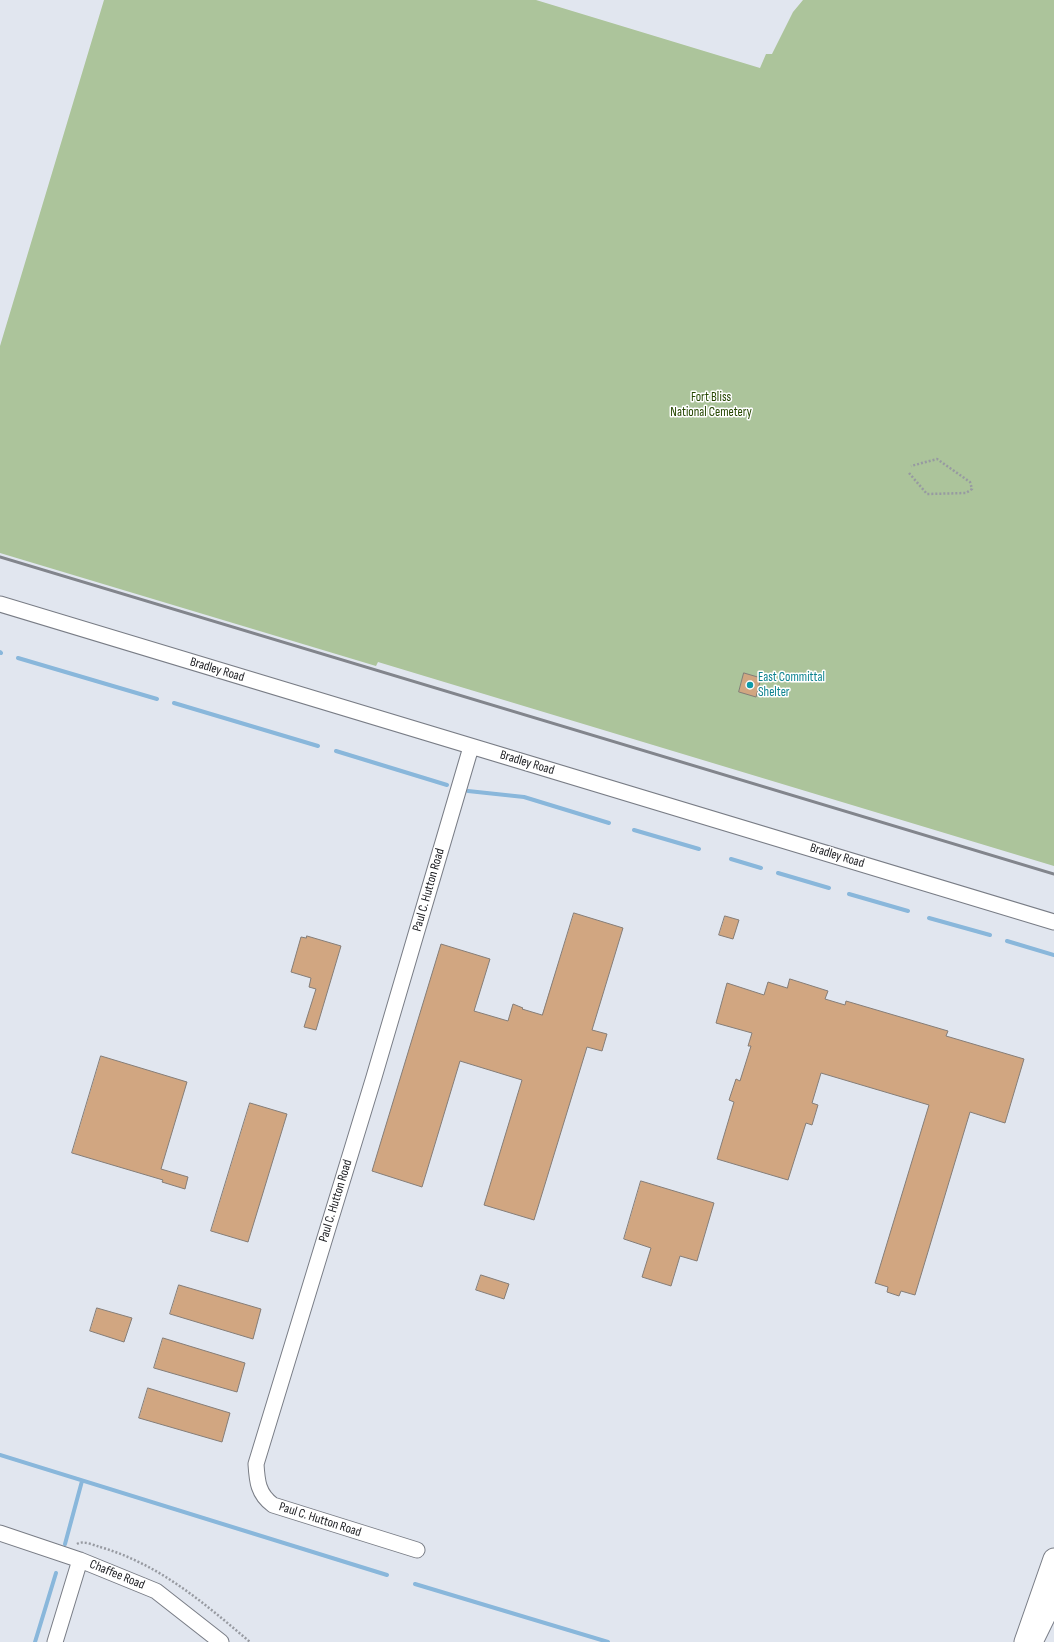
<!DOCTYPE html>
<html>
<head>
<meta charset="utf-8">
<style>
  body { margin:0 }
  canvas { display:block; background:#e1e6ef }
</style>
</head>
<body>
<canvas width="1054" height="1642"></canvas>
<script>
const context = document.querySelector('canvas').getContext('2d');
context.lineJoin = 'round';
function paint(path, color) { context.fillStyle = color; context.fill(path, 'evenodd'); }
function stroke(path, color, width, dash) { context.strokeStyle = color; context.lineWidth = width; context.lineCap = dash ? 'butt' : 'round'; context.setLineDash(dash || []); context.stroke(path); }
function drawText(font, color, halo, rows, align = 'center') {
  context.font = font + ' "Sofia Sans Condensed",sans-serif'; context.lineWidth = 3; context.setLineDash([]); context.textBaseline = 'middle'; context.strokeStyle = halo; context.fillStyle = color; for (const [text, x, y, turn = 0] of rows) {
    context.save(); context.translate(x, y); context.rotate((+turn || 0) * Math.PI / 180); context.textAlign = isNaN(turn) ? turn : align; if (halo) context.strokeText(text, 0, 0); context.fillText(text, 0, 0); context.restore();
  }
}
paint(new Path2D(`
  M104 0H536L760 68 766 54H772L793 12 803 0H1054V866L378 662 376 666 0 553V346Z`), '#acc49b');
stroke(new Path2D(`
  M0 652 1 653
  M18 658 157 699
  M174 703 318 746
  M336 751 447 785
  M468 791 524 797 609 823
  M634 830 699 849
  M731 859 761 868
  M778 873 829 888
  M849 894 908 911
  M929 918 990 935
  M1007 941 1054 955
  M0 1455 387 1575
  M65 1544 82 1481
  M415 1584 608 1642
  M35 1642 56 1573`), '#89b7db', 4);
const building = new Path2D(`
  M744 673 761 678 756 697 739 692Z
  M574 913 623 928 592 1030 607 1034 602 1051 587 1047 534 1220 484 1205 522 1080 460 1061 422 1187 372 1171 441 944 490 959 474 1011 508 1021 513 1004 523 1008 522 1009 542 1015Z
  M725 916 739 920 733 939 719 935Z
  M307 936 341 946 316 1030 304 1027 316 989 309 987 311 978 291 972 301 937 306 938Z
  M790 979 828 991 825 999 845 1005 846 1001 948 1031 946 1036 1024 1059 1005 1123 970 1112 915 1295 901 1291 899 1296 887 1292 888 1287 875 1283 929 1105 821 1073 812 1103 818 1105 812 1125 806 1123 788 1180 717 1159 734 1102 729 1100 736 1079 740 1081 751 1046H748L752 1033 716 1023 727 983 764 995 768 982 787 988Z
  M101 1056 187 1082 161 1169 188 1177 185 1189 162 1182 163 1180 72 1153Z
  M250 1103 287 1114 248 1242 211 1231Z
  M641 1181 714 1203 697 1261 680 1256 671 1286 642 1277 651 1248 624 1239Z
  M481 1275 509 1284 504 1299 476 1290Z
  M179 1285 261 1309 253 1339 170 1314Z
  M97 1308 132 1318 124 1342 90 1331Z
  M163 1338 245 1363 237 1392 154 1368Z
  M148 1388 230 1413 222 1442 139 1418Z`);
paint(building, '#d1a681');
stroke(building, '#857d77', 1);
const minor = new Path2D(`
  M0 604 1054 922
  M0 1533 80 1560 156 1591 221 1642
  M417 1550 273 1505C258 1494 257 1481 256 1464L374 1077 471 747
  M55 1642 80 1560`);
const major = new Path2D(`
  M1033 1642 1054 1599`);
const highway = new Path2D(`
  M1025 1642 1054 1559`);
stroke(minor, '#797d86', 17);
stroke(major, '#797d86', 21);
stroke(highway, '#797d86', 23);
stroke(new Path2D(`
  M909 473 927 494 966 493 972 489 970 482 937 459 911 466
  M77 1544C83 1540 93 1545 100 1547 159 1564 204 1603 250 1642`), '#979aa1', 2.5, [2, 2]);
stroke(minor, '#fff', 15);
stroke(major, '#fff', 19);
stroke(highway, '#fff', 21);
stroke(new Path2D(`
  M0 557 1054 874`), '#82858c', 3);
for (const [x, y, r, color] of [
  [750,685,4,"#0f9aa8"]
]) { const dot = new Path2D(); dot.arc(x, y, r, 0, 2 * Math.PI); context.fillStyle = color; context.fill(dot); stroke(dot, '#fff', 1.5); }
drawText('13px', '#254600', '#fff', [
  ["Fort Bliss",711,398],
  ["National Cemetery",711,413]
]);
drawText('13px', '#1b1c20', '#fff', [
  ["Bradley Road",217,670,17],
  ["Bradley Road",527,763,17],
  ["Bradley Road",837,856,17],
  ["Paul C. Hutton Road",429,890,-74],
  ["Paul C. Hutton Road",336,1201,-73],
  ["Paul C. Hutton Road",320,1520,18],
  ["Chaffee Road",117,1575,22]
]);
drawText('13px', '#0d838f', '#fff', [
  ["East Committal",758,678],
  ["Shelter",758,693]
], 'left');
</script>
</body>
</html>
